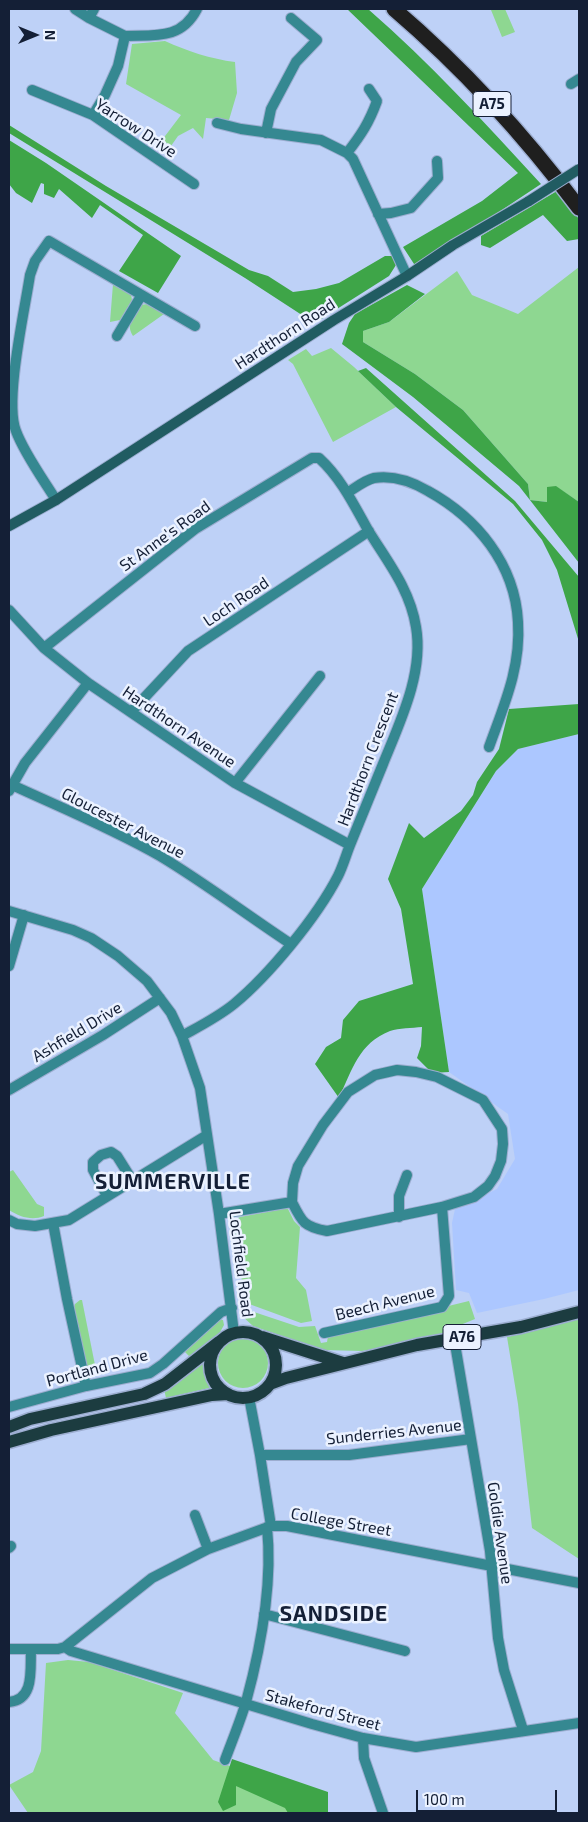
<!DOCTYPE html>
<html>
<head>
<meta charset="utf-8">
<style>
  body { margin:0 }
  #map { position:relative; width:588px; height:1822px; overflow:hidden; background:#bed1f7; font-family:"Exo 2",sans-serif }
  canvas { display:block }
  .frame { position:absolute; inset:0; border:10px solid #141f36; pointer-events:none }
  .north { position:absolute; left:10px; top:10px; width:50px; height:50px; -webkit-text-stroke:4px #ebf2ff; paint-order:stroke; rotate:90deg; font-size:14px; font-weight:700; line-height:20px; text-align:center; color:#141f36 }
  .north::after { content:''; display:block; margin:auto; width:18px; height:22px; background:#141f36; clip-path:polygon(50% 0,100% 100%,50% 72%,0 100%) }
  .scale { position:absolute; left:416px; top:1790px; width:141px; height:22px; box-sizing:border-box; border:2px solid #141f36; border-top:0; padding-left:6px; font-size:15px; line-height:18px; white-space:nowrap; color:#141f36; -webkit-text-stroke:4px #ebf2ff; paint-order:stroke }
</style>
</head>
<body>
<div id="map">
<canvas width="588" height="1822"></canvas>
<div class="frame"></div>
<div class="north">N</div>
<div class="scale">100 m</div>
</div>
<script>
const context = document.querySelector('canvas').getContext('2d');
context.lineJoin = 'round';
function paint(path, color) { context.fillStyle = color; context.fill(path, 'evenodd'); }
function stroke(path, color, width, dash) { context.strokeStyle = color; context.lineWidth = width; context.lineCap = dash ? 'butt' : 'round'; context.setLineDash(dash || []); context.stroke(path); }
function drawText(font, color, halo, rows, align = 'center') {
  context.font = font + ' "Exo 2",sans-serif'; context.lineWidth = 5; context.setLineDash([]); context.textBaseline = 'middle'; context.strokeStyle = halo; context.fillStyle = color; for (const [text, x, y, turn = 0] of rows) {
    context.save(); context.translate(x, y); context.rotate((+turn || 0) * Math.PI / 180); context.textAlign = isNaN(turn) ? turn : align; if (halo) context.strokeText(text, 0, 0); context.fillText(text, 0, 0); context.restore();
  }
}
paint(new Path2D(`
  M579 734V1290L544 1299 477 1313 469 1293 456 1290 452 1223 455 1209 497 1189 515 1159 508 1114 449 1072 422 889 496 771 518 749Z`), '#acc7ff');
paint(new Path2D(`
  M495 9H505L515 32 502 37 491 10Z
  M165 41C187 51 211 59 235 62L237 93 229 120 206 118 203 139 193 128 178 136 171 146 162 140 181 115 126 84 132 44Z
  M579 267V502L555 486 547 502 530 500 528 484 463 410 415 374 363 342V331L389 322 457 271 472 295 518 314Z
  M113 284 131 294 132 300 120 320 110 322Z
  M147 304 164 314 133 336C125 323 134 315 141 305Z
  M331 348 354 367 396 407 333 442 293 364 288 360 306 349 312 356Z
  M13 1170 37 1204 44 1207V1216C32 1221 20 1217 9 1210V1172Z
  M283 1209H288L294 1221 300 1227 296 1278 306 1290 312 1321 301 1323 241 1301 240 1286 242 1282 234 1222 236 1219 240 1217Z
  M80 1300H82L96 1370 86 1373 73 1311 75 1304Z
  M469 1301 475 1319 453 1328 454 1331 374 1349 362 1351 322 1350 253 1326 242 1316 239 1307 299 1327 315 1326 321 1343 327 1342 328 1336 333 1334Z
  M219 1319 223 1320 224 1325 219 1334 190 1357 184 1351Z
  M579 1319V1559L532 1528 518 1404 507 1337Z
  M218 1363a25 25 0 1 1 50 0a25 25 0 1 1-50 0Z
  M203 1361 205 1372 211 1386 209 1388 166 1398 164 1389Z
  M68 1660 89 1662 183 1693 175 1713 213 1760 312 1795 324 1813H28L9 1785 33 1772 41 1751 46 1663Z`), '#8ed791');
paint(new Path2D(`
  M347 9H368C430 63 485 123 541 184L416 267 403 247 482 201 518 173Z
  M9 125 106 186 249 270 268 276 293 292 316 289 339 283 385 256H393L396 265 389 276 318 321 308 319 245 278 9 133Z
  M9 140 46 163 181 256 158 293 119 271 143 235 100 205 92 218 59 189 54 198 44 194V184L41 183 32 203 16 193 9 184Z
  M557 191 579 219V239L567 241 543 215 490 248 481 245V236Z
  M407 285 425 294 389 322 363 331V342L415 374 463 410 528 484 530 500 547 502V487L556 486 579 502V563L519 486 413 397 342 344 349 323 355 314Z
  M366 368 515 501 579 577V642L557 570 542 540 513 504 396 407 358 371Z
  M579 704V734L518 749 496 771 422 889 449 1072 432 1073 417 1058 421 1046 422 1027C412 1028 399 1028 390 1031 359 1043 352 1070 339 1098L315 1064 326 1047 341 1038 343 1020 359 1001 413 984 401 909 388 879 409 823 424 838 461 811 473 795 477 782 499 749 509 709Z
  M232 1759 328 1792V1813H288L285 1808 236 1786V1805L223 1811 218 1802Z`), '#3ea548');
const street = new Path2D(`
  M75 9 89 18 125 36 118 66 105 95 93 115
  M89 18 94 9
  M125 36C155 35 181 40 197 9
  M571 84 579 79
  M32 90 93 115 194 184
  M217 123 241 129 321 140 347 153 353 159 407 276
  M266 133 271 109 296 62 317 40 291 18
  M347 153C361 135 369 123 377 101L369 89
  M378 214 391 213 411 208 438 178 437 161
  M117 336 141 296
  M347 493C355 488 365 480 374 478 393 475 411 481 428 491 477 518 515 564 518 622 521 668 504 705 489 747
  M56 500C43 479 24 453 16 431 4 401 25 309 30 275L35 261 49 241 195 326
  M9 610 44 648 88 683 235 783 350 845
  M44 648 195 529 312 458H319C341 478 354 505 368 530 387 561 410 589 416 627 424 673 400 722 383 764 372 791 361 818 350 845 346 855 343 866 338 876 317 917 269 975 234 1004 218 1017 200 1026 182 1036
  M131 712 188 651 369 531
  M235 783 320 676
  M12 785C62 808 113 829 160 856 205 883 247 915 291 944
  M9 791 25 763 88 683
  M9 911 73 930 91 938 118 956 147 981 171 1013 182 1036 200 1088 219 1214 234 1333
  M9 966 24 915
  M9 1090 103 1035 160 998
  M107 1196 93 1170V1162L101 1155 111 1152 117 1156 132 1180
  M219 1214 292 1202C302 1222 304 1227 327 1231L442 1207 474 1197 488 1186 495 1176 501 1161 503 1144 502 1129 483 1100 437 1077 416 1072 397 1070 375 1075 348 1092 323 1125 298 1166 293 1183 292 1202
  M399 1217V1196L407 1175
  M9 1220 17 1224 35 1226 69 1220 207 1135
  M53 1223 67 1299 86 1386
  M324 1333 442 1307 449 1296 442 1207
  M454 1338 490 1551 498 1638 504 1670 523 1730
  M249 1397 260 1455 271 1526
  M9 1407 86 1386 150 1373 163 1364 221 1312 232 1308
  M260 1455H349L471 1439
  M195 1515 208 1549
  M9 1548 11 1546
  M264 1614 405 1651
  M65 1647 71 1651 312 1724 363 1738 416 1747 579 1723
  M9 1649H58L65 1647 152 1578 208 1549 271 1526H287L579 1583
  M9 1702C35 1700 30 1669 31 1650
  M363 1738 364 1758 383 1813
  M225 1760C232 1741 240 1722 246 1702 261 1647 273 1585 267 1527`);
const secondary = new Path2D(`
  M9 526 56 500 334 320 407 276 453 245 529 201`);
const primary = new Path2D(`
  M210 1365a33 33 0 1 1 66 0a33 33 0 1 1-66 0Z
  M262 1337 343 1363
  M270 1384 286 1378 417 1345 521 1327 579 1312
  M9 1427 30 1419 144 1394 165 1384 219 1342
  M9 1442 51 1430 212 1395 228 1394`);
const highway = new Path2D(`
  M394 9C463 68 525 136 579 208`);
stroke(street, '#9cadd0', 12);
stroke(secondary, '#9cadd0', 12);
stroke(primary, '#9cadd0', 15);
stroke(highway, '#9cadd0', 18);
stroke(street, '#358891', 10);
stroke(secondary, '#215c62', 10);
stroke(primary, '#1c3c40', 12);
stroke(highway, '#1f1f1f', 15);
const secondaryBridge = new Path2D(`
  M529 201 579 169`);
stroke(secondaryBridge, '#9cadd0', 12, []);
stroke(secondaryBridge, '#215c62', 10);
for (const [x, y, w] of [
  [492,104,38],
  [462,1337,38]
]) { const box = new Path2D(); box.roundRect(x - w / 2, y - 12.5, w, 25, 4); context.fillStyle = '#ebf2ff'; context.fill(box); stroke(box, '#141f36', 1); }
drawText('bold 15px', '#141f36', null, [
  ["A75",492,104],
  ["A76",462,1337]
]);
drawText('16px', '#141f36', '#ebf2ff', [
  ["Yarrow Drive",136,128,33],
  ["Hardthorn Road",285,334,-33],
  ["St Anne's Road",165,536,-36],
  ["Loch Road",236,602,-34],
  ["Hardthorn Avenue",179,727,34],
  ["Hardthorn Crescent",368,759,-69],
  ["Gloucester Avenue",123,823,27],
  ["Ashfield Drive",77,1032,-31],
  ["Lochfield Road",241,1264,83],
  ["Beech Avenue",385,1303,-14],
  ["Portland Drive",97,1368,-15],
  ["Sunderries Avenue",394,1432,-6],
  ["College Street",341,1522,10],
  ["Goldie Avenue",500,1533,82],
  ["Stakeford Street",323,1710,15]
]);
context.letterSpacing = '1px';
drawText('bold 21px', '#141f36', '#ebf2ff', [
  ["SUMMERVILLE",173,1182],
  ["SANDSIDE",334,1614]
]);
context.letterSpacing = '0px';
</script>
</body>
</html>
